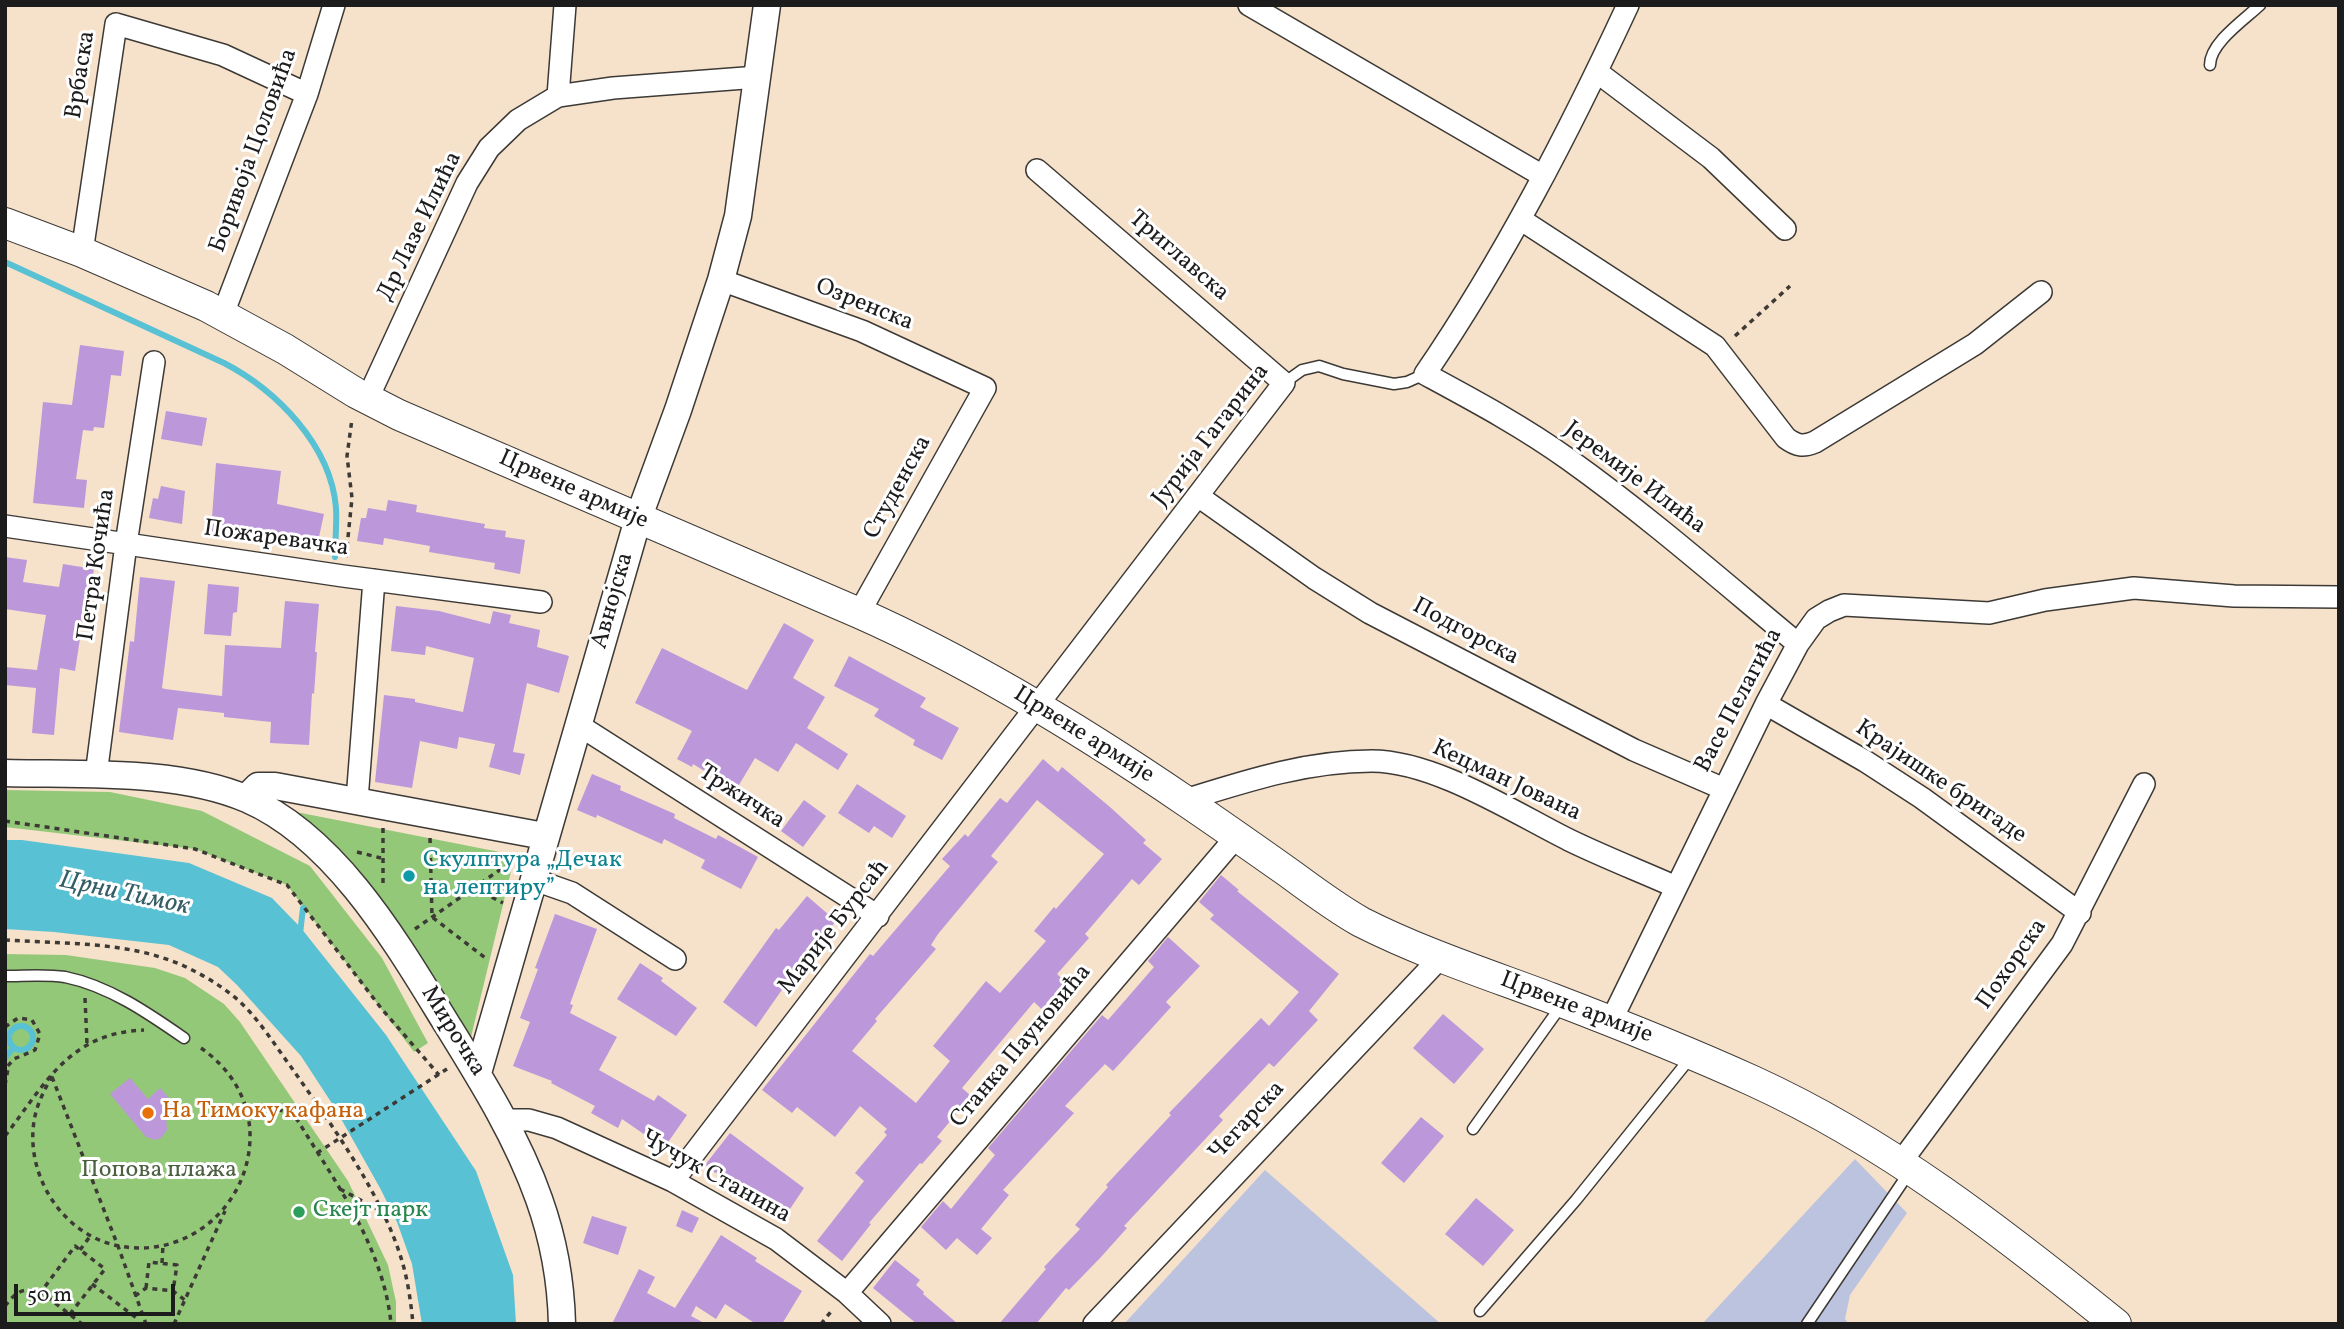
<!DOCTYPE html>
<html>
<head>
<meta charset="utf-8">
<style>
  body { margin:0 }
  #map { position:relative; width:2344px; height:1329px; overflow:hidden; background:#f6e1ca; font-family:Vollkorn,serif }
  canvas { display:block }
  .frame { position:absolute; inset:0; border:7px solid #1c1c1c; pointer-events:none }
  .scale { position:absolute; left:14px; top:1284px; width:161px; height:32px; box-sizing:border-box; border:4px solid #1c1c1c; border-top:0; padding-left:9px; font-size:21px; line-height:24px; white-space:nowrap; color:#1c1c1c; -webkit-text-stroke:5px #fff; paint-order:stroke }
</style>
</head>
<body>
<div id="map">
<canvas width="2344" height="1329"></canvas>
<div class="frame"></div>
<div class="scale">50 m</div>
</div>
<script>
const context = document.querySelector('canvas').getContext('2d');
context.lineJoin = 'round';
function paint(path, color) { context.fillStyle = color; context.fill(path, 'evenodd'); }
function stroke(path, color, width, dash) { context.strokeStyle = color; context.lineWidth = width; context.lineCap = dash ? 'butt' : 'round'; context.setLineDash(dash || []); context.stroke(path); }
function drawText(font, color, halo, rows, align = 'center') {
  context.font = font + ' Vollkorn,serif'; context.lineWidth = 6; context.setLineDash([]); context.textBaseline = 'middle'; context.strokeStyle = halo; context.fillStyle = color; for (const [text, x, y, turn = 0] of rows) {
    context.save(); context.translate(x, y); context.rotate((+turn || 0) * Math.PI / 180); context.textAlign = isNaN(turn) ? turn : align; if (halo) context.strokeText(text, 0, 0); context.fillText(text, 0, 0); context.restore();
  }
}
paint(new Path2D(`
  M1855 1159 1907 1213 1850 1295 1845 1319 1849 1324H1702Z
  M1265 1170 1441 1324H1124Z`), '#bcc3de');
paint(new Path2D(`
  M5 790 110 792 202 811 310 866 382 958 428 1043 414 1052 287 885 195 849 5 827Z
  M291 811 515 855 471 1037 442 995Z
  M5 954 66 955 155 968 185 978 224 1004 240 1022 348 1181 388 1265 396 1302V1324H5Z`), '#94c879');
paint(new Path2D(`
  M5 840H22L189 863 272 898 301 928 386 1035 476 1171 513 1275 516 1324H422L412 1264 397 1222 380 1188 335 1108 301 1056 237 985 218 967 169 945 54 932 5 929Z`), '#58c1d4');
stroke(new Path2D(`
  M5 262 224 363C276 390 331 445 336 508 337 524 335 541 335 557
  M300 934 303 908
  M9 1038a12 12 0 1 1 24 0a12 12 0 1 1-24 0Z
  M5 1058 13 1048`), '#58c1d4', 6);
paint(new Path2D(`
  M80 345 124 351 121 376 111 375 104 428 94 427 93 431 83 430 76 479 87 480 84 508 33 503 43 402 72 405Z
  M166 411 207 418 202 446 161 439Z
  M216 463 281 471 277 504 324 514 317 546 270 536 269 542 211 531Z
  M161 486 185 491 182 524 149 518 153 498 158 499Z
  M388 500 417 505 416 512 485 524 484 528 506 531 505 537 525 540 520 574 494 569 495 563 429 552 430 546 384 538 383 545 357 541 361 518H366L368 508 386 511Z
  M5 557 27 560 23 582 59 587 63 564 94 569 88 607 85 606 75 671 60 668 54 735 32 733 36 688 5 685V667L37 670 46 615 5 609Z
  M140 577 175 581 162 688 165 689 222 696 225 645 281 648 285 601 319 604 315 652H317L314 694 312 693 309 745 270 743 271 722 224 717V713L178 708 173 740 119 732 130 641 134 642Z
  M208 584 239 587 237 612 233 613 231 636 204 634Z
  M396 606 439 611 490 624 493 611 511 615 509 623 540 630 537 647 569 656 559 693 527 683 513 752 525 754 520 775 489 767 495 744 459 737 457 749 420 741 412 788 375 782 384 695 415 699V702L463 712 474 658 426 646 425 655 391 651Z
  M784 623 814 640 793 678 825 697 807 728 848 754 838 770 796 743 778 772 755 758 736 790 693 764 692 767 677 759 692 731 635 703 662 648 747 690Z
  M849 656 926 698 920 707 959 728 942 760 913 745 915 740 874 716 879 709 834 686Z
  M1043 759 1058 772 1062 767 1110 807 1146 840 1143 843 1162 859 1139 885 1132 879 1085 934 1089 938 1057 974 1072 988 1048 1015 1034 1002 962 1088 971 1096 937 1137 942 1141 922 1164 920 1163 869 1223 871 1224 842 1261 817 1241 864 1181 855 1173 887 1135 884 1132 887 1129 860 1106 835 1137 797 1107 792 1113 762 1090 870 954 873 956 950 866 942 859 965 834 968 837 1000 798 1007 803ZM1037 800 1104 854 1056 909 1054 907 1034 931 1046 941 1000 993 986 981 933 1046 950 1061 916 1103 852 1051 877 1021 875 1019 936 949 931 945 938 934 998 862 991 856Z
  M592 774 621 786 620 790 675 814 674 818 716 839 718 835 758 857 741 889 701 868 705 860 664 839 662 844 597 815 596 818 577 810Z
  M857 784 906 816 892 838 874 826 869 833 838 813Z
  M804 800 826 816 803 847 781 831Z
  M1221 875 1239 890 1237 891 1339 974 1309 1011 1318 1020 1274 1067 1269 1063 1219 1116 1223 1120 1124 1226 1127 1228 1101 1257 1069 1290 1066 1288 1036 1324H999L1046 1269 1044 1267 1080 1229 1075 1225 1108 1187 1106 1185 1171 1115 1169 1113 1261 1018 1269 1026 1299 992 1210 919 1214 915 1199 902Z
  M807 896 836 921 819 942 816 941 756 1027 723 1002 776 928 779 930Z
  M555 914 597 929 570 1004 573 1005 570 1013 617 1037 599 1070 654 1101 658 1095 687 1115 664 1148 622 1119 618 1128 591 1113 595 1106 551 1083 552 1081 513 1066 530 1022 520 1018 538 969 535 968Z
  M1168 937 1200 966 1166 1002 1171 1007 1113 1071 1105 1064 1065 1106 1074 1113 1003 1190 1009 1195 981 1229 992 1238 977 1255 957 1238 946 1250 921 1227 943 1201 951 1209 995 1155 988 1148 1102 1015 1108 1020 1154 967 1148 961Z
  M640 963 663 978 661 981 697 1008 676 1036 617 999Z
  M1443 1014 1484 1049 1454 1084 1413 1048Z
  M130 1078 148 1099 160 1088 177 1107 166 1117 167 1130 161 1138 155 1140 146 1137 110 1094Z
  M1421 1117 1444 1136 1404 1183 1381 1163Z
  M730 1133 804 1188 786 1215 741 1183 737 1189 705 1165Z
  M1476 1198 1514 1230 1483 1266 1445 1234Z
  M682 1210 699 1218 692 1233 676 1226Z
  M592 1216 627 1227 618 1255 583 1243Z
  M721 1235 757 1258 755 1261 802 1291 782 1324H756L725 1304 716 1319 696 1306 691 1316 706 1324H612L639 1269 655 1277 647 1293 675 1308Z
  M895 1260 920 1280 916 1285 924 1292 923 1294 958 1324H917L873 1288Z`), '#bc97da');
const service = new Path2D(`
  M2210 65C2210 43 2244 20 2260 5
  M1284 383 1302 370 1319 366 1343 374 1394 384 1407 382 1425 374
  M5 976C24 976 46 974 65 977 109 986 148 1013 184 1038
  M1473 1129 1561 1006
  M1480 1311 1576 1200 1691 1057
  M1807 1324 1910 1171`);
const minor = new Path2D(`
  M1249 5 1543 176
  M1628 5C1569 132 1504 258 1425 374 1473 400 1522 426 1568 459 1648 516 1722 581 1798 644
  M1597 72 1711 158 1785 229
  M558 96 565 5
  M1520 219 1715 346 1786 438C1797 446 1803 447 1815 442L1975 344 2041 292
  M82 252 116 24 223 55 307 94
  M721 280 862 331 985 388 859 613
  M223 314 307 94 334 5
  M367 400 467 183 489 148 518 120 558 96 613 88 758 77
  M1198 496 1314 578 1370 613 1634 750 1724 789
  M5 526 343 576 541 602
  M1766 704 1865 761 1922 798 2080 913
  M577 724 878 916
  M96 775 126 544 154 362
  M357 800 374 580
  M1185 800C1246 781 1307 761 1372 761 1434 761 1513 812 1569 840 1604 857 1640 871 1676 887
  M532 879 572 893 675 959
  M1611 1021 1766 704 1798 644 1816 619 1829 611 1844 605 1989 613 2045 600 2134 588 2234 596 2339 597
  M504 1120H529L557 1128 673 1181 776 1239 847 1293 880 1324
  M1901 1162 2062 944 2144 784
  M673 1181 1284 383 1037 170
  M847 1293 1237 836
  M1094 1324 1441 957`);
const tertiary = new Path2D(`
  M5 773C80 775 177 769 247 799 337 838 398 945 448 1026 482 1081 517 1137 539 1199 553 1238 561 1282 562 1324
  M246 798 258 786H275L544 836
  M478 1073 638 519 678 410 721 280 738 216 767 5`);
const secondary = new Path2D(`
  M5 223 82 252 206 306 285 349 356 393 399 415 859 613C974 664 1083 731 1187 802 1221 825 1255 849 1289 873 1312 890 1336 908 1361 922 1422 953 1487 974 1551 998 1619 1024 1687 1051 1753 1081 1887 1142 2002 1232 2116 1324`);
stroke(service, '#3d3a36', 13);
stroke(minor, '#3d3a36', 24);
stroke(tertiary, '#3d3a36', 29);
stroke(secondary, '#3d3a36', 32);
stroke(new Path2D(`
  M1735 336 1790 286
  M346 557 352 498 347 456 352 419
  M5 821 195 849 287 885 381 1008 439 1075
  M383 828V883
  M430 838 432 917 488 960
  M357 852 381 858
  M474 888 503 903
  M415 929 514 860
  M5 940C64 944 129 941 184 966 203 975 222 986 238 1000 259 1019 274 1044 291 1067 331 1124 382 1194 402 1261 408 1281 411 1303 413 1324
  M85 998 87 1044
  M5 1027 18 1018 32 1020 40 1034 35 1050 14 1059 5 1069
  M52 1076C45 1089 38 1102 35 1116 23 1172 61 1235 119 1246 187 1259 248 1207 250 1139 251 1100 230 1067 198 1046
  M52 1077 118 1246 146 1324
  M5 1085 8 1069
  M248 1113C266 1109 285 1105 298 1121 336 1183 384 1249 391 1324
  M5 1136C46 1083 69 1033 144 1030
  M317 1153 447 1069
  M340 1189 379 1210
  M80 1250 91 1235
  M162 1263 163 1245
  M92 1284 139 1320
  M146 1288 149 1262 177 1265 173 1291
  M135 1296 146 1288 173 1291 185 1300
  M5 1306C16 1292 22 1287 41 1292
  M70 1314 105 1269 75 1246 41 1292 82 1324
  M174 1324 225 1211
  M821 1324 833 1309`), '#3d3a36', 3.5, [5, 5]);
stroke(service, '#fff', 10);
stroke(minor, '#fff', 21);
stroke(tertiary, '#fff', 26);
stroke(secondary, '#fff', 30);
for (const [x, y, r, color] of [
  [409,876,7,"#0f9aa8"],
  [148,1113,7,"#e8710a"],
  [299,1212,7,"#2e9e5b"]
]) { const dot = new Path2D(); dot.arc(x, y, r, 0, 2 * Math.PI); context.fillStyle = color; context.fill(dot); stroke(dot, '#fff', 2.5); }
drawText('24px', '#1c1c1c', '#fff', [
  ["Врбаска",82,75,-81],
  ["Боривоја Цоловића",255,151,-70],
  ["Др Лазе Илића",421,227,-64],
  ["Триглавска",1178,257,41],
  ["Озренска",864,306,22],
  ["Јурија Гагарина",1212,436,-52],
  ["Јеремије Илића",1634,479,37],
  ["Студенска",899,488,-61],
  ["Црвене армије",573,491,24],
  ["Пожаревачка",276,540,8],
  ["Петра Кочића",98,565,-82],
  ["Авнојска",614,601,-74],
  ["Подгорска",1465,633,28],
  ["Васе Пелагића",1740,701,-62],
  ["Црвене армије",1083,736,32],
  ["Кецман Јована",1506,782,25],
  ["Крајишке бригаде",1940,783,34],
  ["Тржичка",741,798,33],
  ["Марије Бурсаћ",835,928,-52],
  ["Похорска",2013,965,-55],
  ["Црвене армије",1576,1009,21],
  ["Мирочка",452,1032,58],
  ["Станка Пауновића",1022,1047,-50],
  ["Чегарска",1248,1122,-47],
  ["Чучук Станина",715,1178,29]
]);
drawText('24px', '#0d838f', '#fff', [
  ["Скулптура „Дечак",423,862],
  ["на лептиру”",423,890]
], 'left');
drawText('24px', '#c56008', '#fff', [
  ["На Тимоку кафана",162,1113]
], 'left');
drawText('24px', '#4c6141', '#fff', [
  ["Попова плажа",159,1172]
]);
drawText('24px', '#27864d', '#fff', [
  ["Скејт парк",313,1212]
], 'left');
drawText('italic 26px', '#345e66', '#fff', [
  ["Црни Тимок",124,895,12]
]);
</script>
</body>
</html>
